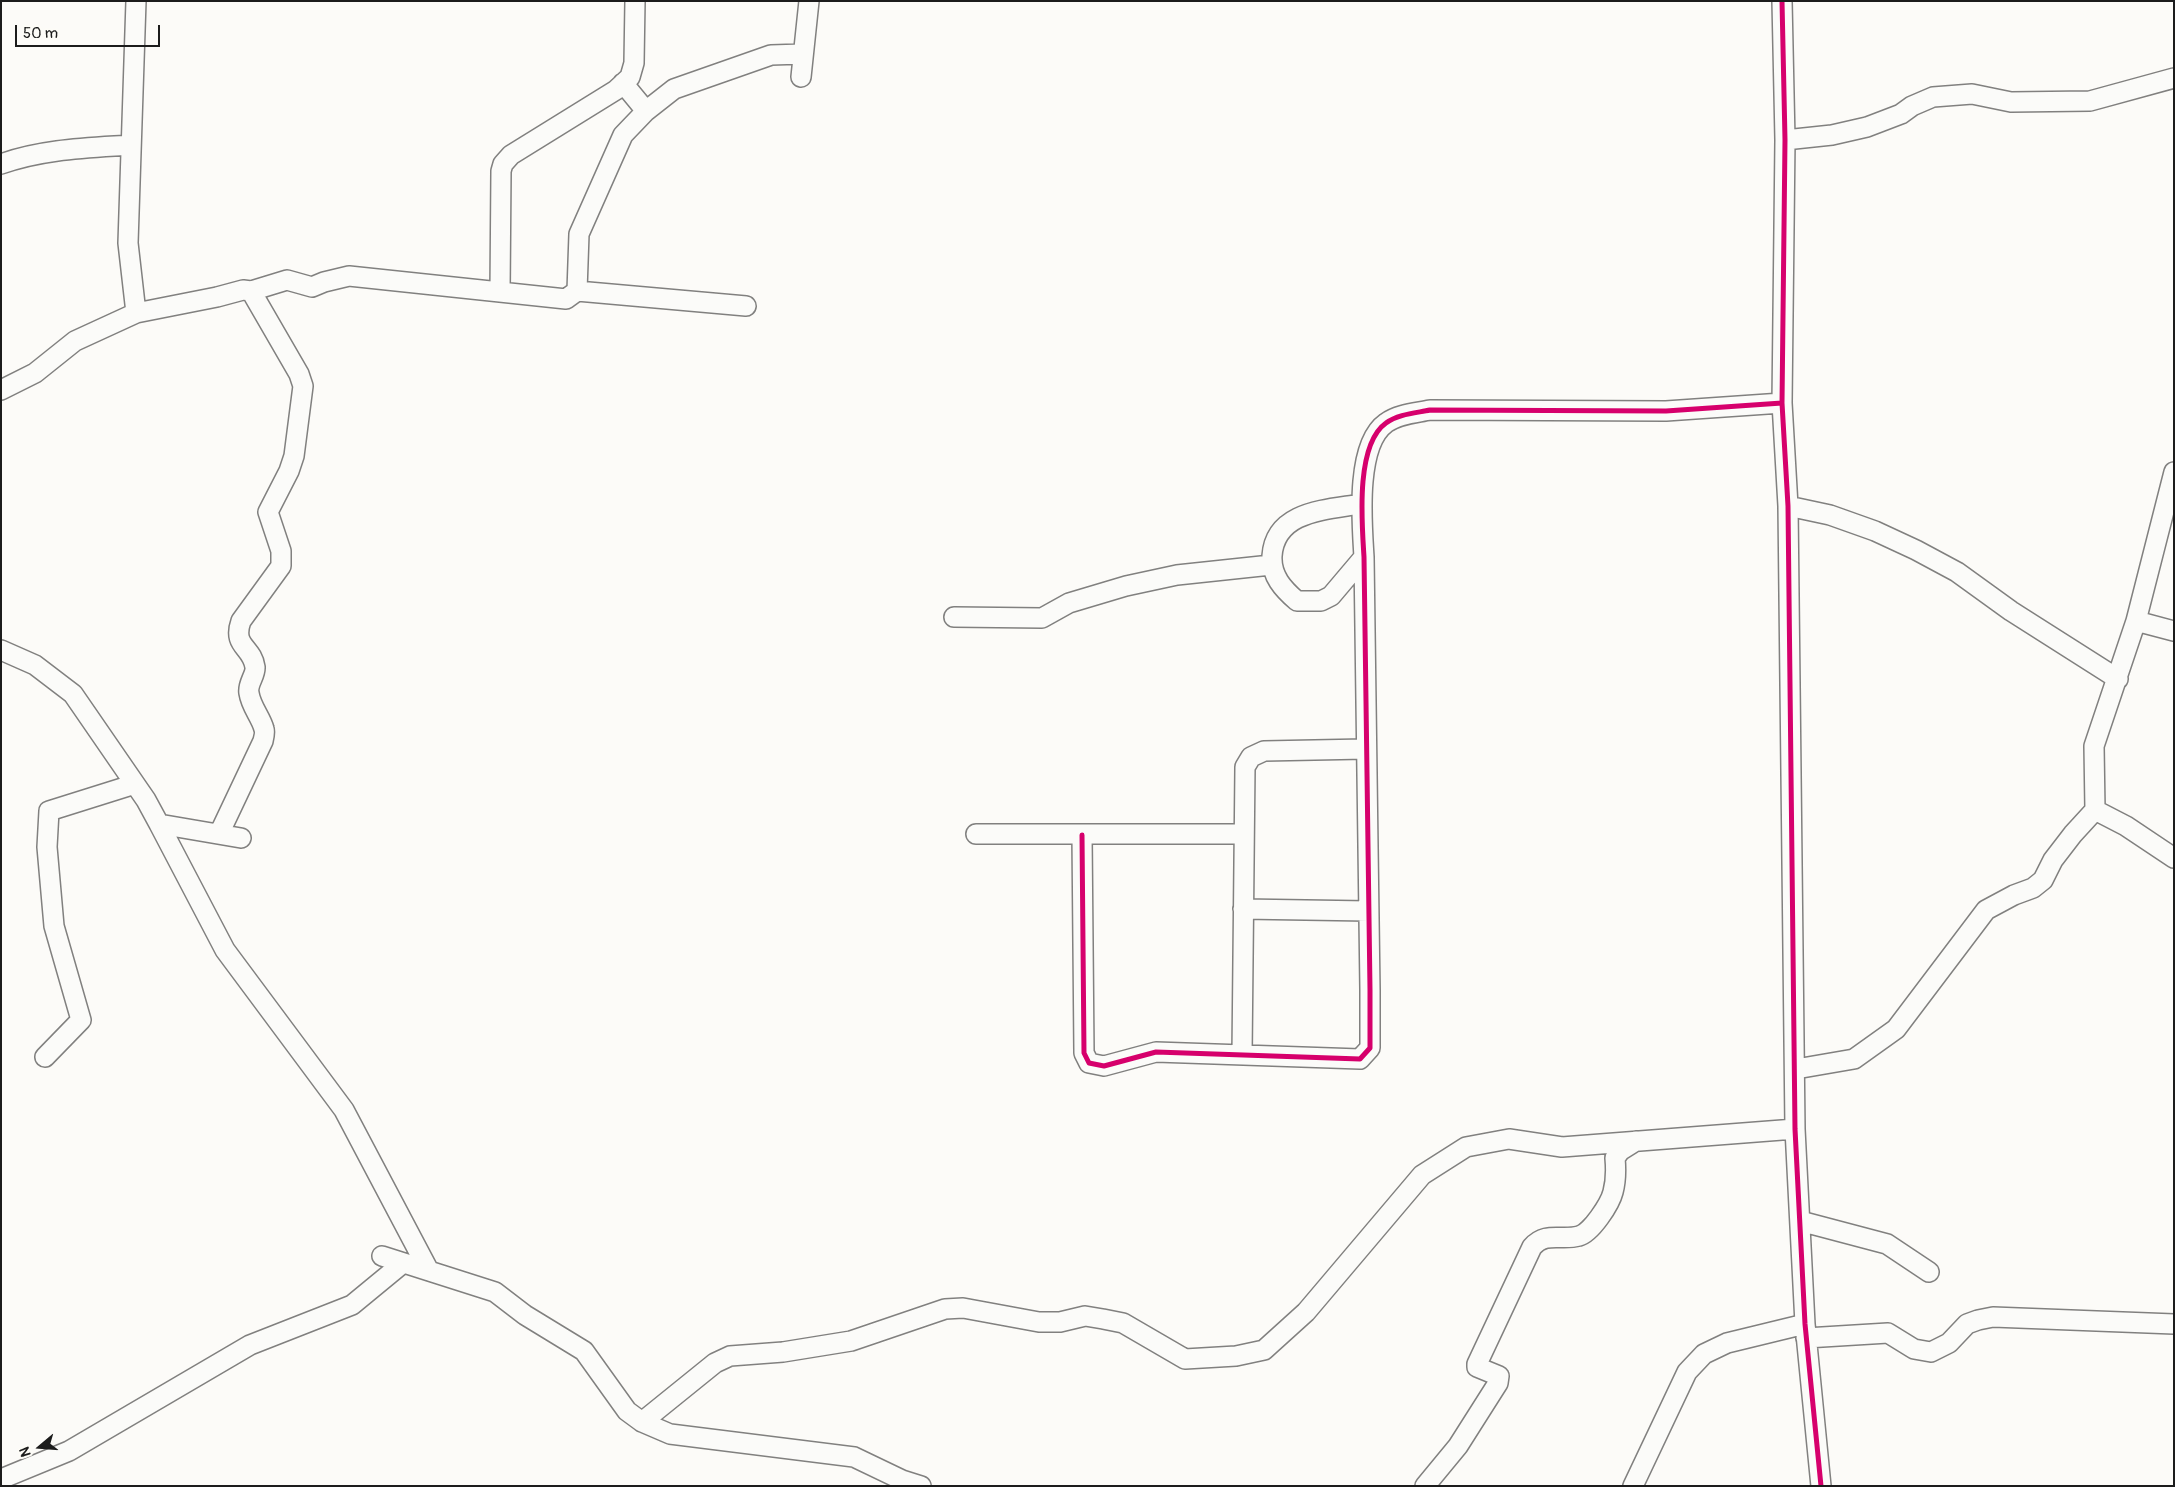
<!DOCTYPE html>
<html>
<head>
<meta charset="utf-8">
<style>
  body { margin:0 }
  #map { position:relative; width:2175px; height:1487px; overflow:hidden; background:#fcfbf8; font-family:Pangolin,sans-serif }
  canvas { display:block }
  .frame { position:absolute; inset:0; border:2px solid #1c1c1c; pointer-events:none }
  .north { position:absolute; left:15px; top:1422px; width:50px; height:50px; -webkit-text-stroke:4px #fdfcf7; paint-order:stroke; rotate:252deg; font-size:14px; font-weight:700; line-height:20px; text-align:center; color:#1c1c1c }
  .north::after { content:''; display:block; margin:auto; width:18px; height:22px; background:#1c1c1c; clip-path:polygon(50% 0,100% 100%,50% 72%,0 100%) }
  .scale { position:absolute; left:15px; top:25px; width:145px; height:22px; box-sizing:border-box; border:2px solid #1c1c1c; border-top:0; padding-left:6px; font-size:15px; line-height:18px; white-space:nowrap; color:#1c1c1c; -webkit-text-stroke:4px #fdfcf7; paint-order:stroke }
</style>
</head>
<body>
<div id="map">
<canvas width="2175" height="1487"></canvas>
<div class="frame"></div>
<div class="north">N</div>
<div class="scale">50 m</div>
</div>
<script>
const context = document.querySelector('canvas').getContext('2d');
context.lineJoin = 'round';
function stroke(path, color, width, dash) { context.strokeStyle = color; context.lineWidth = width; context.lineCap = dash ? 'butt' : 'round'; context.setLineDash(dash || []); context.stroke(path); }
const minor = new Path2D(`
  M136 1 128 243 136 313
  M1782 1 1785 140 1782 403 1788 506 1795 1129 1805 1324 1821 1486
  M801 77 809 1
  M623 83 646 111
  M1785 140 1832 135 1867 127 1901 114 1912 106 1933 97 1972 94 2011 102 2090 101 2174 78
  M1 164C43 149 87 148 131 145
  M251 291 287 280 312 287 324 282 349 276 566 299 577 291 579 234 623 135 646 111 674 89 771 55 802 54
  M577 291 746 306
  M500 292 501 171 503 164 511 155 616 90 630 77 634 63 635 1
  M1 390 35 373 75 341 136 313 217 297 243 290 251 291 299 374 303 386 294 456 289 471 268 512 281 551V566L241 621C232 647 252 646 255 667 256 675 247 684 249 693 251 707 261 717 264 729 265 732 264 737 263 741L219 834
  M1360 504C1325 510 1275 511 1272 556 1271 576 1283 589 1297 601H1321L1331 596 1364 557
  M1788 506 1830 515 1875 531 1916 550 1957 572 2011 611 2118 679
  M954 617 1042 618 1069 603 1126 586 1177 575 1271 565
  M2136 621 2174 631
  M1 650 35 665 73 694 146 800 159 824 241 838
  M2095 810 2126 826 2174 858
  M159 824 225 950 344 1110 429 1271
  M976 834H1244
  M1082 835 1084 1053 1089 1063 1104 1066 1156 1052 1360 1059 1370 1048V990L1364 557C1362 524 1355 445 1386 423 1398 414 1416 413 1430 410L1666 411 1782 403
  M1243 909 1368 911
  M1242 1055 1245 767 1251 757 1264 751 1365 749
  M45 1057 81 1020 54 926 47 847 49 811 135 784
  M1796 1069 1854 1059 1896 1029 1986 910 2014 895 2033 888 2043 880 2053 860 2073 834 2095 810 2094 746 2136 621 2174 472
  M1800 1221 1887 1244 1929 1272
  M382 1256 495 1292 525 1315 584 1351 627 1411 642 1422 670 1434 854 1457 902 1480 921 1486
  M1806 1338 1888 1333 1914 1349 1931 1352 1949 1343 1967 1324 1978 1320 1993 1317 2174 1324
  M642 1422 715 1363 730 1356 783 1352 851 1341 945 1309 963 1308 1039 1322H1060L1085 1316 1103 1319 1123 1323 1185 1359 1236 1356 1264 1350 1306 1312 1422 1175 1466 1147 1509 1139 1562 1147 1795 1129
  M1 1479 69 1451 250 1345 352 1305 403 1263
  M1425 1486 1458 1446 1498 1383 1499 1376 1477 1367V1364L1532 1247C1546 1231 1561 1241 1579 1236 1591 1233 1610 1204 1613 1192 1616 1181 1616 1169 1615 1158L1620 1151 1636 1141
  M1633 1486 1687 1372 1704 1354 1727 1343 1805 1324`);
stroke(minor, '#81807f', 22);
stroke(minor, '#fbfbf9', 19);
stroke(new Path2D(`
  M1782 1 1785 140 1782 403 1788 506 1795 1129 1805 1324 1821 1486
  M1082 835 1084 1053 1089 1063 1104 1066 1156 1052 1360 1059 1370 1048V990L1364 557C1362 524 1355 445 1386 423 1398 414 1416 413 1430 410L1666 411 1782 403`), '#d6006c', 5);
</script>
</body>
</html>
